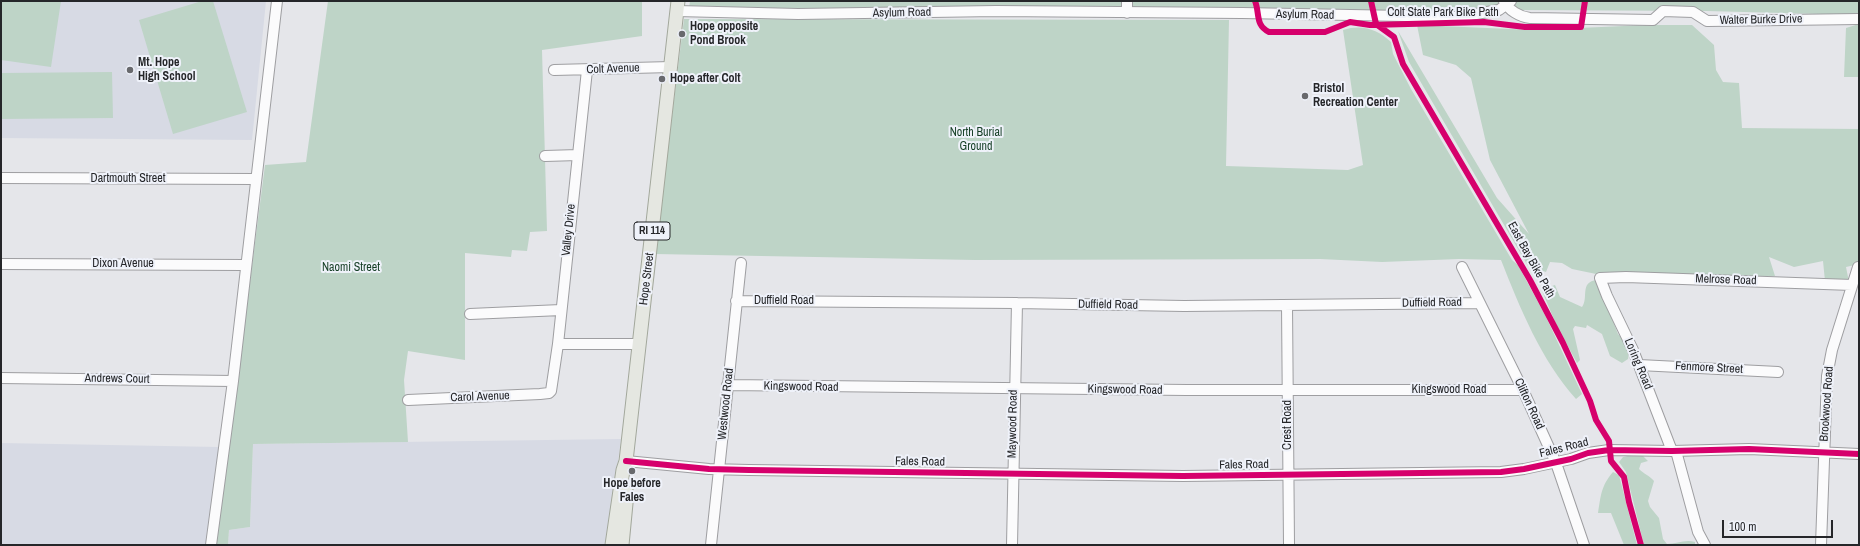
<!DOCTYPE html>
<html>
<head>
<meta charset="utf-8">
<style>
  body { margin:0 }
  #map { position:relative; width:1860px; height:546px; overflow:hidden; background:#e5e6ea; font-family:"Archivo Narrow",sans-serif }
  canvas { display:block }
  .frame { position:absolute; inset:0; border:2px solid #252629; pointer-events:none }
  .scale { position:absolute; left:1722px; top:520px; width:111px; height:18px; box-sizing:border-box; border:2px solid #252629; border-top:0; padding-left:5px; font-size:12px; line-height:14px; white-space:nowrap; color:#252629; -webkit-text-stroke:3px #eff2fa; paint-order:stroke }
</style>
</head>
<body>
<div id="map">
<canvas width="1860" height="546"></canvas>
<div class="frame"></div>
<div class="scale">100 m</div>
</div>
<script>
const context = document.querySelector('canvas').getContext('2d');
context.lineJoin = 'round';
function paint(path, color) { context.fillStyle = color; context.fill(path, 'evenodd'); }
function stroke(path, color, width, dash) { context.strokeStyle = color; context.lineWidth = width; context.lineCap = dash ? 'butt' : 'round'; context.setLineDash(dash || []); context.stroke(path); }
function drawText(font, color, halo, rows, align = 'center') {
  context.font = font + ' "Archivo Narrow",sans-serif'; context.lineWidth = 4; context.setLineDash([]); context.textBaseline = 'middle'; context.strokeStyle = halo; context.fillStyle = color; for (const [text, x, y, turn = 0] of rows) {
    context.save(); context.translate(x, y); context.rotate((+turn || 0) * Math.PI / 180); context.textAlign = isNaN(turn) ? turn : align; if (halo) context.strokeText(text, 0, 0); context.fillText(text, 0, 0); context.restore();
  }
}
paint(new Path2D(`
  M1 1H266L252 140 1 138Z
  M621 439 607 545H228L229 530 250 527 253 444Z
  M1 443 219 447 207 545H1Z`), '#d7dae4');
paint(new Path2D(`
  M1 1H61L51 67 1 60Z
  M202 1H213L247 112 173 134 139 20Z
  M328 1H642V36L542 50 547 231 530 232 527 251 512 250 511 257 465 253V360L408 351 404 380 408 442 253 444 250 527 229 530 228 545H216L265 165 306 162Z
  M690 1H1859V15L1706 11 1522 10 688 16Z
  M684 19 1229 20 1226 166 1348 170 1363 165 1343 30C1362 24 1377 29 1391 42L1393 54 1411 89 1512 260 1518 265 1546 317 1582 394 1576 399C1541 360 1520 308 1501 260L1459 259 1382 262 1320 259 975 260 655 254Z
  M1859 24V77H1844L1846 28Z
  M1417 25 1534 30 1646 25H1692L1714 45 1716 70 1723 82 1739 83 1742 128 1859 129V264L1846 267 1849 282 1825 281 1823 261 1794 267 1769 257 1775 276 1601 275 1572 269 1562 263 1550 262 1546 272 1528 266 1409 62 1398 31 1497 198 1529 234 1490 160 1471 78 1456 65 1423 55Z
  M112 72 113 118 1 119V73Z
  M1597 280 1618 334C1624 340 1631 350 1628 359L1622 363 1610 356 1602 334 1587 325 1586 328 1575 326 1573 329 1580 360 1577 363 1556 324 1542 291 1543 288 1552 296V286L1555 285 1560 297 1582 307C1589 298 1579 282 1597 280Z
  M1636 454 1643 456 1648 461 1641 463 1639 469C1644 474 1650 476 1654 481L1648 501 1650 507 1659 518 1663 539 1667 544C1677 544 1685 539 1695 542V545H1644L1626 472 1619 462 1623 457Z
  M1613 472 1619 475 1637 545H1624L1611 513H1598C1601 495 1601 486 1613 472Z`), '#bed4c7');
const minor = new Path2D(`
  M1127 1V13
  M1504 1C1508 10 1520 17 1530 18L1653 20 1663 11 1693 12 1707 21 1859 19
  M677 11 798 14 996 11 1242 13 1459 17 1499 10 1511 1
  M554 70 671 67
  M545 156 578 155
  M1 178 255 179
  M1 264 245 265
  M1462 267 1523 390 1556 463 1584 545
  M736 301 1017 303 1184 306 1479 303
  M1287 305 1289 545
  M470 314 561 310
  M558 344H639
  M1639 365 1778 372
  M1 378 233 381
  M727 385 1187 390H1523
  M408 400 540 394 549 393 551 391 558 344 587 70
  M1672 451 1633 350 1607 296 1600 278 1626 277 1852 285
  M1676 451 1698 532 1705 545
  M626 461 709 469 749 470 1183 476 1501 472 1524 469 1571 459 1588 453 1609 450 1672 451 1749 449 1859 454
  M211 545 233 381 277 1
  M711 545 741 263
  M1012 545 1017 303
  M1821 545 1827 376 1832 350 1858 267`);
const major = new Path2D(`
  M612 545 623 470 626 461 678 1
  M622 545 627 493`);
stroke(minor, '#9e9ea1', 12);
stroke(major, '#a2a79b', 15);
stroke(minor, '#fbfbfc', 10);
stroke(major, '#e5e7e1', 13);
stroke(new Path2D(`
  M1255 1C1260 14 1255 25 1269 32H1325L1350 22 1370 25 1484 22 1525 27H1581L1585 1
  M1371 1 1376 24 1394 37 1403 64 1530 280 1563 343 1590 401 1596 420 1609 441 1611 461 1624 477 1629 502 1641 545
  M626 461 709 469 749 470 1183 476 1501 472 1524 469 1571 459 1588 453 1609 450 1672 451 1749 449 1859 454`), '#d6006c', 6);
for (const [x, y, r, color] of [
  [682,34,4,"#68696d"],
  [130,70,4,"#68696d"],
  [662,79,4,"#68696d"],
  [1305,96,4,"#68696d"],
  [632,471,4,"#68696d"]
]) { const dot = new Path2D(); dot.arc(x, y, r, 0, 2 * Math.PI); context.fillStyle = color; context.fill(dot); stroke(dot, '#eff2fa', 1.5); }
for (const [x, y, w] of [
  [652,231,36]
]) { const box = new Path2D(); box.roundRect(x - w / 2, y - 9, w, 18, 3); context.fillStyle = '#eff2fa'; context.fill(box); stroke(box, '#252629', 1); }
drawText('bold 11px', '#252629', null, [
  ["RI 114",652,231]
]);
drawText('12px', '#252629', '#eff2fa', [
  ["Asylum Road",902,13,-1],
  ["Colt State Park Bike Path",1443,13],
  ["Asylum Road",1305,15,1],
  ["Walter Burke Drive",1761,20,-1],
  ["Colt Avenue",613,69,-2],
  ["Dartmouth Street",128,179],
  ["Valley Drive",569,230,-84],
  ["East Bay Bike Path",1531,260,61],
  ["Dixon Avenue",123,264],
  ["Hope Street",647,279,-83],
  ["Melrose Road",1726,280,2],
  ["Duffield Road",784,301],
  ["Duffield Road",1432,303,-1],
  ["Duffield Road",1108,305,1],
  ["Loring Road",1638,364,67],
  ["Fenmore Street",1709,368,3],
  ["Andrews Court",117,379,1],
  ["Kingswood Road",801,387,1],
  ["Kingswood Road",1125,390,1],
  ["Kingswood Road",1449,390],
  ["Carol Avenue",480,397,-2],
  ["Westwood Road",726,404,-84],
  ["Clifton Road",1529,404,65],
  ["Brookwood Road",1827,404,-86],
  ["Maywood Road",1013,424,-89],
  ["Crest Road",1288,425,-90],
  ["Fales Road",1564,448,-14],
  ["Fales Road",920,462,1],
  ["Fales Road",1244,465,-1]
]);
drawText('bold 12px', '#252629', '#eff2fa', [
  ["Hope opposite",690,27],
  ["Pond Brook",690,41],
  ["Mt. Hope",138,63],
  ["High School",138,77],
  ["Hope after Colt",670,79],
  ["Bristol",1313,89],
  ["Recreation Center",1313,103],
  ["Hope before",632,484,"center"],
  ["Fales",632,498,"center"]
], 'left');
drawText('12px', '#153e25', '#eff2fa', [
  ["North Burial",976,133],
  ["Ground",976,147],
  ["Naomi Street",351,268]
]);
</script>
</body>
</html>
